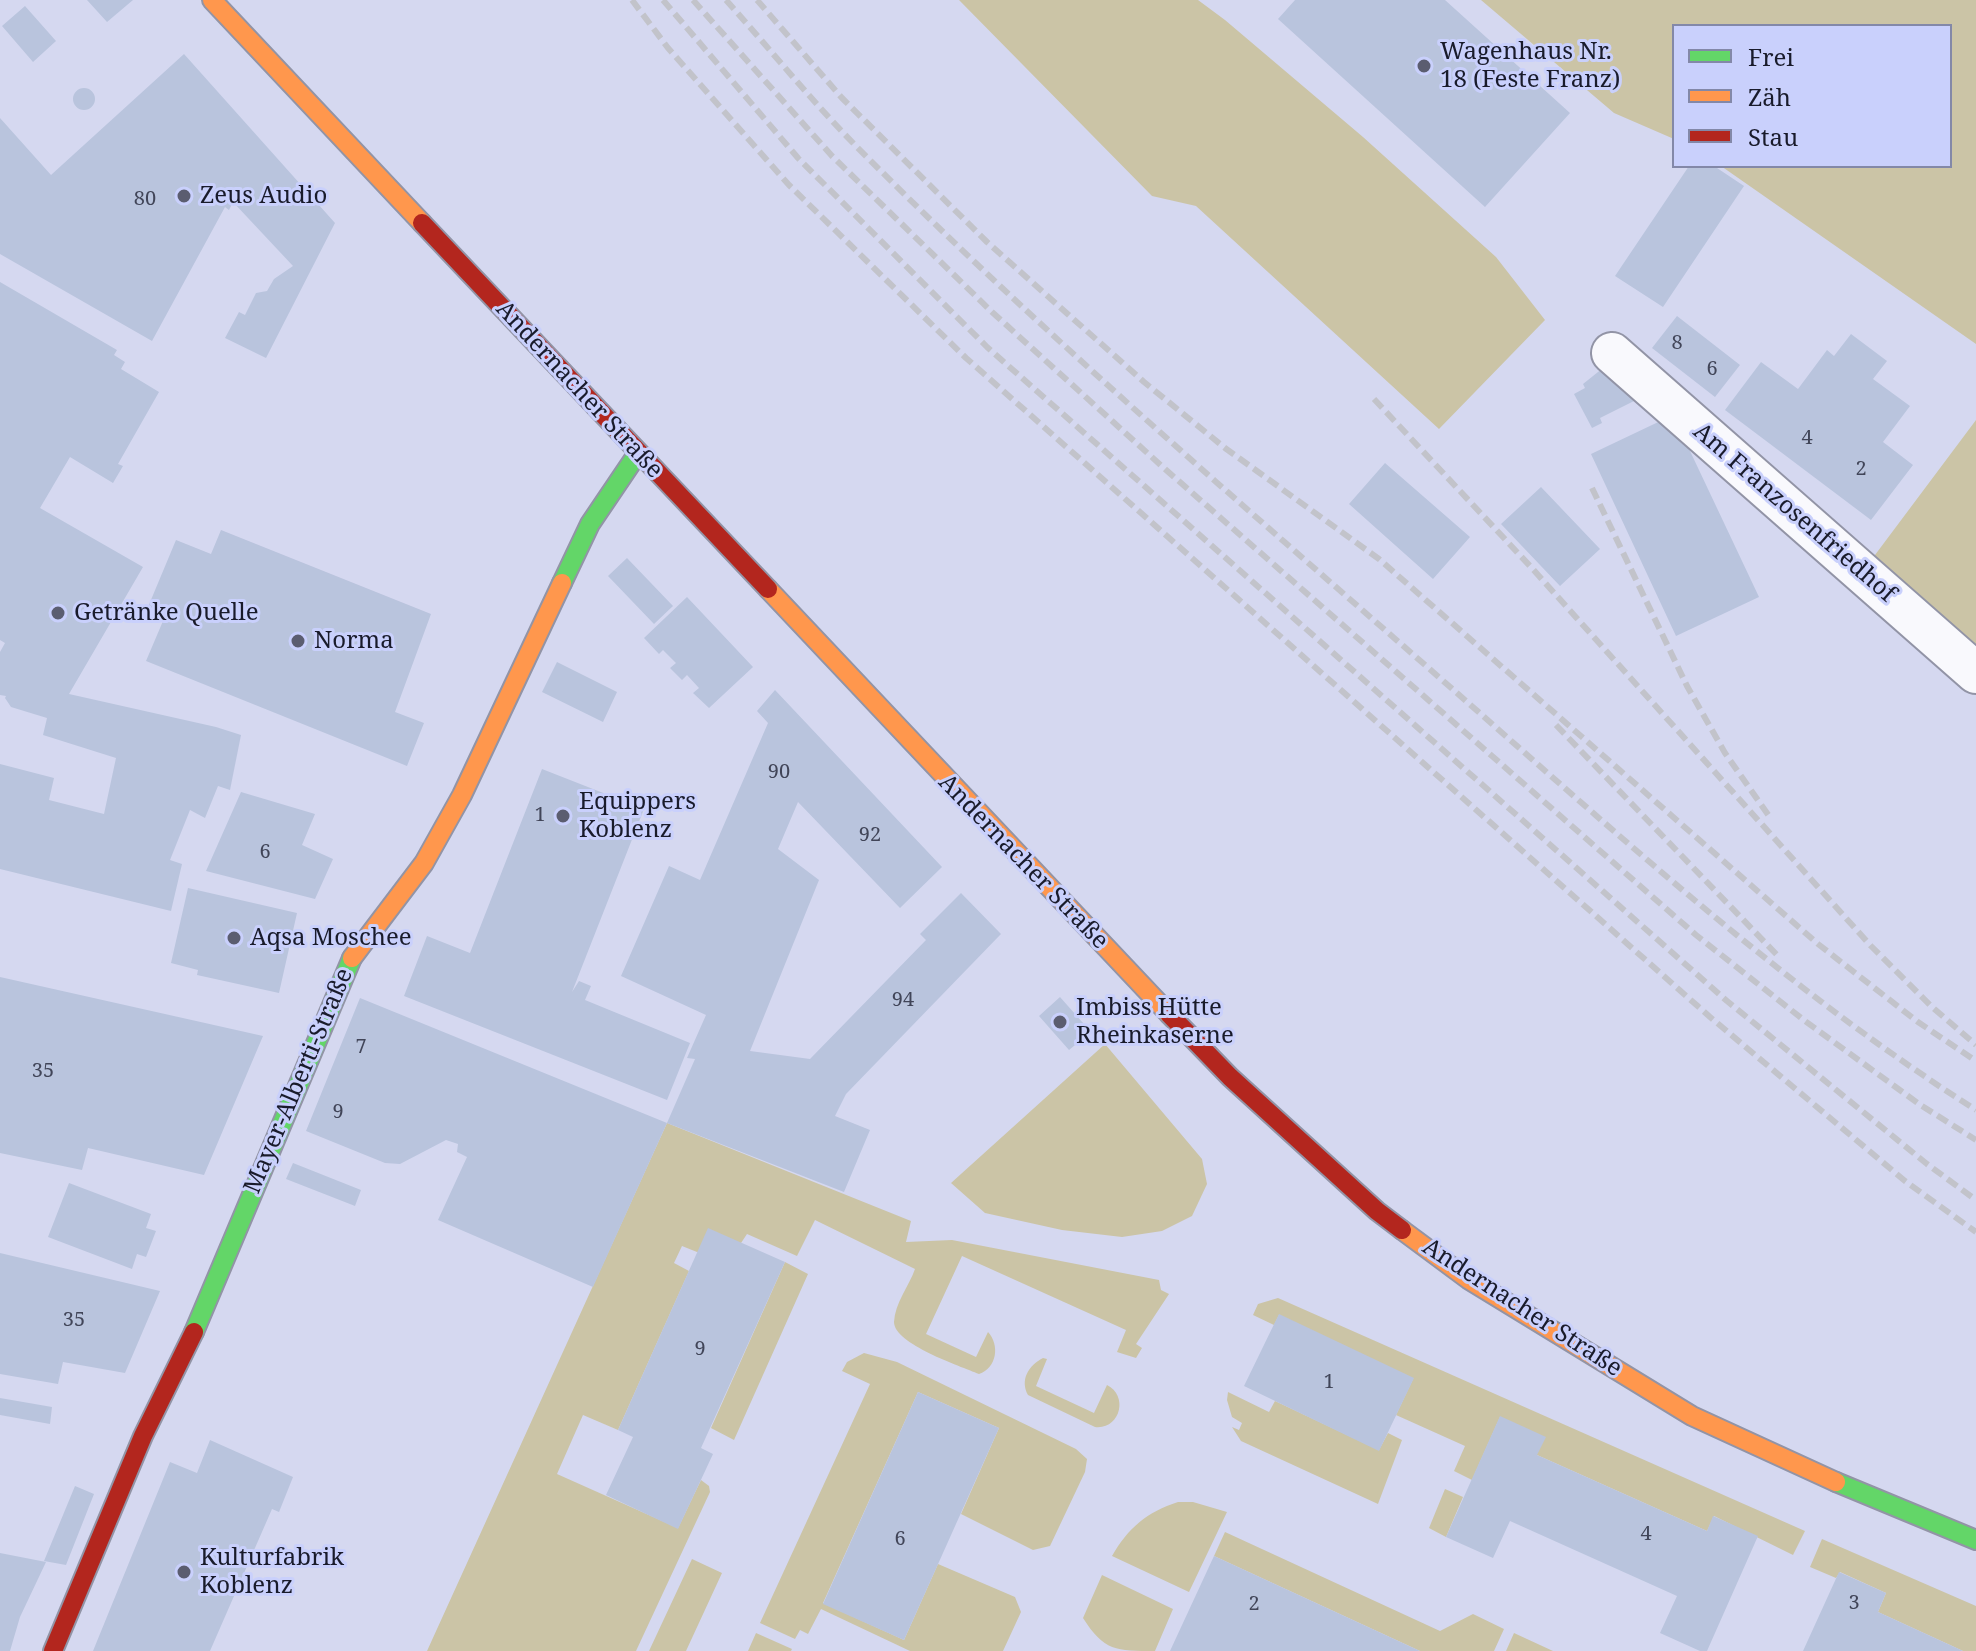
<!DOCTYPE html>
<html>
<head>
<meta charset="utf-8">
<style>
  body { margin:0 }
  #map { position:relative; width:1976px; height:1651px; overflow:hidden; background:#d5d8f0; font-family:"Noto Serif",serif }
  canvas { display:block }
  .legend { position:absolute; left:1672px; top:24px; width:280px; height:144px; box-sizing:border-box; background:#c9d0fc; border:2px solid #8388a8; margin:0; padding:10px 14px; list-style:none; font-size:24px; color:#191b2b }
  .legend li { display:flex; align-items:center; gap:16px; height:40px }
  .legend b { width:40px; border:2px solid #8388a8 }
</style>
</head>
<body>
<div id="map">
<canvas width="1976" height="1651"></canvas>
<ul class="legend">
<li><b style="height:10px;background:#63d668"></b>Frei</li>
<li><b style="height:10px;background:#ff974d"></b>Zäh</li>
<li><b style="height:10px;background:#b3261e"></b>Stau</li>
</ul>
</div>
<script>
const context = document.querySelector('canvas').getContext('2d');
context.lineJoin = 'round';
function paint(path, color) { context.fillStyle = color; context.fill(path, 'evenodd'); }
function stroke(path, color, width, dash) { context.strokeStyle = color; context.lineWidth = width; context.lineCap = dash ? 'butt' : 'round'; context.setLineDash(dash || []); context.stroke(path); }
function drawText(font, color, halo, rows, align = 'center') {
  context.font = font + ' "Noto Serif",serif'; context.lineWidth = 6; context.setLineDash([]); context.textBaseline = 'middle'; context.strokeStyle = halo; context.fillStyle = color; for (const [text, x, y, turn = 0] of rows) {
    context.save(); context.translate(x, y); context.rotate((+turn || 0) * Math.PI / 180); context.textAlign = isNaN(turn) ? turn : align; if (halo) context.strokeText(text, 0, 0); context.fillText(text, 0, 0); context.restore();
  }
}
paint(new Path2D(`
  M959 0H1198L1225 20 1363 137 1496 257 1545 320 1439 429 1196 206 1152 196Z
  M1481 0H1976V344L1721 166H1950V26H1674V139L1614 113Z
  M1976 420V649L1872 559Z
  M1105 1044 1202 1159 1207 1184 1192 1216 1162 1231 1122 1237 1062 1230 985 1213 951 1183Z
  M667 1123 911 1221 906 1242 952 1240 1159 1280 1161 1290 1169 1294 1136 1344 1142 1348 1136 1358 1117 1352 1126 1330 962 1256 926 1334 976 1357 988 1332C1000 1345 997 1368 979 1374 960 1366 894 1344 894 1322 895 1303 909 1286 915 1269L815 1220 797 1256 747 1234 741 1243 697 1252 682 1246 674 1263 689 1271 618 1430 583 1415 557 1474 678 1528 701 1480 709 1486 710 1492 636 1651H427Z
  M785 1262 808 1274 734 1440 711 1428Z
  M1278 1298 1805 1531 1793 1555 1714 1516 1707 1531 1537 1455 1500 1417 1472 1480 1454 1471 1465 1446 1396 1415 1413 1379 1279 1315 1274 1325 1253 1315 1258 1304Z
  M864 1353 897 1362 1076 1449 1087 1459 1085 1472 1050 1546 1033 1550 961 1514 999 1428 918 1392 823 1603 904 1640 938 1564 1015 1597 1021 1612 1003 1651H910L821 1609 808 1634 800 1630 795 1639 760 1623 870 1384 842 1371 847 1362Z
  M1043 1358 1047 1359 1036 1386 1094 1413 1107 1385C1129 1396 1120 1430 1095 1427L1028 1395C1020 1380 1028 1366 1043 1358Z
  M1228 1392 1269 1412 1275 1401 1379 1450 1388 1433 1402 1440 1378 1504 1241 1441 1232 1427 1239 1430 1242 1423 1232 1417 1227 1400Z
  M1445 1489 1463 1497 1446 1537 1429 1528Z
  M1178 1502H1193L1227 1512 1189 1592 1112 1556C1128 1528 1147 1512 1178 1502Z
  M1225 1532 1440 1631 1473 1614 1504 1629 1494 1651H1420L1214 1556Z
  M1822 1539 1976 1606V1651H1963L1878 1612 1886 1593 1840 1572 1836 1578 1810 1567Z
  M692 1559 722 1573 686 1651H649Z
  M1102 1575 1173 1609 1155 1651C1116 1651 1104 1651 1083 1618Z
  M756 1633 792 1649 791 1651H748Z
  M1514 1633 1553 1651H1506Z`), '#cbc4a6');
paint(new Path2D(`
  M87 0H133L107 22Z
  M1295 0H1445L1570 113 1485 207 1278 19Z
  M25 6 56 41 33 62 2 26Z
  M184 54 335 223 266 358 225 338 239 312 245 315 256 293 267 291 274 279 293 266 233 202 229 210 225 207 152 341 0 254V118L51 175Z
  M73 99a11 11 0 1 1 22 0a11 11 0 1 1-22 0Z
  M1689 166H1714L1744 186 1663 307 1615 276Z
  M0 282 117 350 114 355 125 362 121 369 159 392 118 464 123 466 113 483 70 457 40 508 143 567 69 694 216 727 241 735 230 790 218 786 205 818 190 810 170 860 182 864 171 911 0 869V764L54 778 49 800 104 814 116 758 43 735 47 718 11 707 5 698 6 696 0 695V652L5 643 0 640Z
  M1677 316 1740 365 1715 397 1652 348Z
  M1851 334 1887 361 1873 379 1910 406 1883 442 1913 465 1871 520 1725 410 1761 362 1798 389 1827 350 1834 356Z
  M1608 364 1644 396 1600 418 1602 423 1592 428 1574 394 1585 388 1583 384Z
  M1673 415 1759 597 1676 636 1591 454Z
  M1385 463 1470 537 1433 579 1349 504Z
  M1541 487 1600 549 1560 586 1501 524Z
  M221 530 431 614 395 712 424 723 407 766 146 661 166 614 148 607 176 540 211 554Z
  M627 558 673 606 654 624 608 576Z
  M687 597 753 667 709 708 693 693 699 688 687 675 682 680 670 668 676 663 663 650 659 654 644 638Z
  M557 662 617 692 603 722 542 692Z
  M775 690 942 867 900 908 798 802 778 849 819 880 750 1051 810 1059 926 940 920 934 961 893 1001 934 846 1094 835 1116 870 1130 844 1192 667 1123 695 1059 687 1058 706 1015 621 976 669 866 700 880 768 723 757 711Z
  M542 769 644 809 572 992 579 981 591 986 585 1000 690 1043 667 1100 404 996 427 936 470 953Z
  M241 792 315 814 302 845 333 859 315 899 206 871Z
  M188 888 297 913 279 993 197 975 198 970 171 963Z
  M0 977 263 1036 204 1175 88 1148 82 1170 0 1153Z
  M1060 997 1091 1032 1069 1050 1039 1016Z
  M360 998 667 1123 593 1287 438 1220 467 1157 457 1152 458 1144 446 1140 400 1164 385 1163 306 1131Z
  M293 1163 361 1190 355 1206 286 1179Z
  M69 1183 151 1214 146 1228 156 1231 146 1257 137 1254 132 1269 48 1237Z
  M708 1228 785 1262 701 1448 713 1454 678 1529 606 1495 633 1437 618 1430Z
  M0 1253 160 1291 125 1373 63 1362 58 1384 0 1374Z
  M1279 1314 1414 1378 1379 1451 1244 1386Z
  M918 1392 999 1428 904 1640 823 1604Z
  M0 1398 52 1407 50 1424 0 1415Z
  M1500 1416 1546 1437 1537 1455 1707 1531 1713 1516 1758 1536 1707 1651H1700L1660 1633 1677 1596 1510 1521 1493 1558 1446 1537Z
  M210 1440 293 1477 279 1512 272 1509 210 1651H93L170 1462 197 1473Z
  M75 1486 94 1494 66 1565 44 1561Z
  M0 1553 46 1562 20 1617 10 1651H0Z
  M1214 1556 1420 1651H1170Z
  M1839 1572 1886 1593 1878 1612 1963 1651H1803Z`), '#b9c4dd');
const street = new Path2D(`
  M1612 353 1976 673`);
const fast = new Path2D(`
  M562 583 590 524 638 453
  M194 1332 352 958
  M1836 1482 1976 1540`);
const slow = new Path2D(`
  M212 0 422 223
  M768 589 1169 1014
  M352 958 424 863 462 795 562 583
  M1402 1230 1468 1279 1692 1416 1836 1482`);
const jam = new Path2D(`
  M422 223 768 589
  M1169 1014 1230 1077 1377 1211 1402 1230
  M53 1651 143 1436 194 1332`);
stroke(street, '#9294a6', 44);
stroke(fast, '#9294a6', 22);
stroke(slow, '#9294a6', 22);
stroke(jam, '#9294a6', 22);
stroke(street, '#f9f9fd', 40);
stroke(fast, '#63d668', 18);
stroke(slow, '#ff974d', 18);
stroke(jam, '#b3261e', 18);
stroke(new Path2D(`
  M632 0 668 48 789 185 966 358 1710 1017 1905 1181 1976 1232
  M663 0 798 158 987 347 1727 1001 1927 1164 1976 1200
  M693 0 832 156 992 312 1165 469 1696 935 1805 1021 1919 1104 1976 1140
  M726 0C769 48 810 99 855 145 1038 330 1237 500 1433 672 1608 825 1779 985 1976 1110
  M757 0 842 98 987 242 1144 382 1225 448 1379 559 1818 944 1918 1022 1976 1061
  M1374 399 1530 566 1871 946 1931 1006 1976 1045
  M1592 488 1687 686 1725 753 1769 816
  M1556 725 1778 956`), '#c2c3ca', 6, [12, 6]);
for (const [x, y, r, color] of [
  [1424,66,8,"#5b5d70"],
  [184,196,8,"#5b5d70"],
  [58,613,8,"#5b5d70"],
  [298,641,8,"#5b5d70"],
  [563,816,8,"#5b5d70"],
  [234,938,8,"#5b5d70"],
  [1060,1022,8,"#5b5d70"],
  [184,1572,8,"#5b5d70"]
]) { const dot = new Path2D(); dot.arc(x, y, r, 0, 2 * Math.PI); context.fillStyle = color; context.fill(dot); stroke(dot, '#c9d0fc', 3); }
drawText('20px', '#414558', null, [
  ["80",145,199],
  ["8",1677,343],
  ["6",1712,369],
  ["4",1807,438],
  ["2",1861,469],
  ["90",779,772],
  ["1",540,815],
  ["92",870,835],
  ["6",265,852],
  ["94",903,1000],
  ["7",361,1047],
  ["35",43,1071],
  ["9",338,1112],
  ["35",74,1320],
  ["9",700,1349],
  ["1",1329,1382],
  ["4",1646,1534],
  ["6",900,1539],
  ["3",1854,1603],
  ["2",1254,1604]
]);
drawText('24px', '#191b2b', '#c9d0fc', [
  ["Wagenhaus Nr.",1440,52],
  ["18 (Feste Franz)",1440,80],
  ["Zeus Audio",200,196],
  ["Getränke Quelle",74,613],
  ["Norma",314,641],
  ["Equippers",579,802],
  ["Koblenz",579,830],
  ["Aqsa Moschee",250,938],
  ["Imbiss Hütte",1076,1008],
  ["Rheinkaserne",1076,1036],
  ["Kulturfabrik",200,1558],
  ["Koblenz",200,1586]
], 'left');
drawText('24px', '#191b2b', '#c9d0fc', [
  ["Andernacher Straße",579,390,47],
  ["Am Franzosenfriedhof",1794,513,41],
  ["Andernacher Straße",1023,862,46],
  ["Mayer-Alberti-Straße",299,1081,-67],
  ["Andernacher Straße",1522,1308,33]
]);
</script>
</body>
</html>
